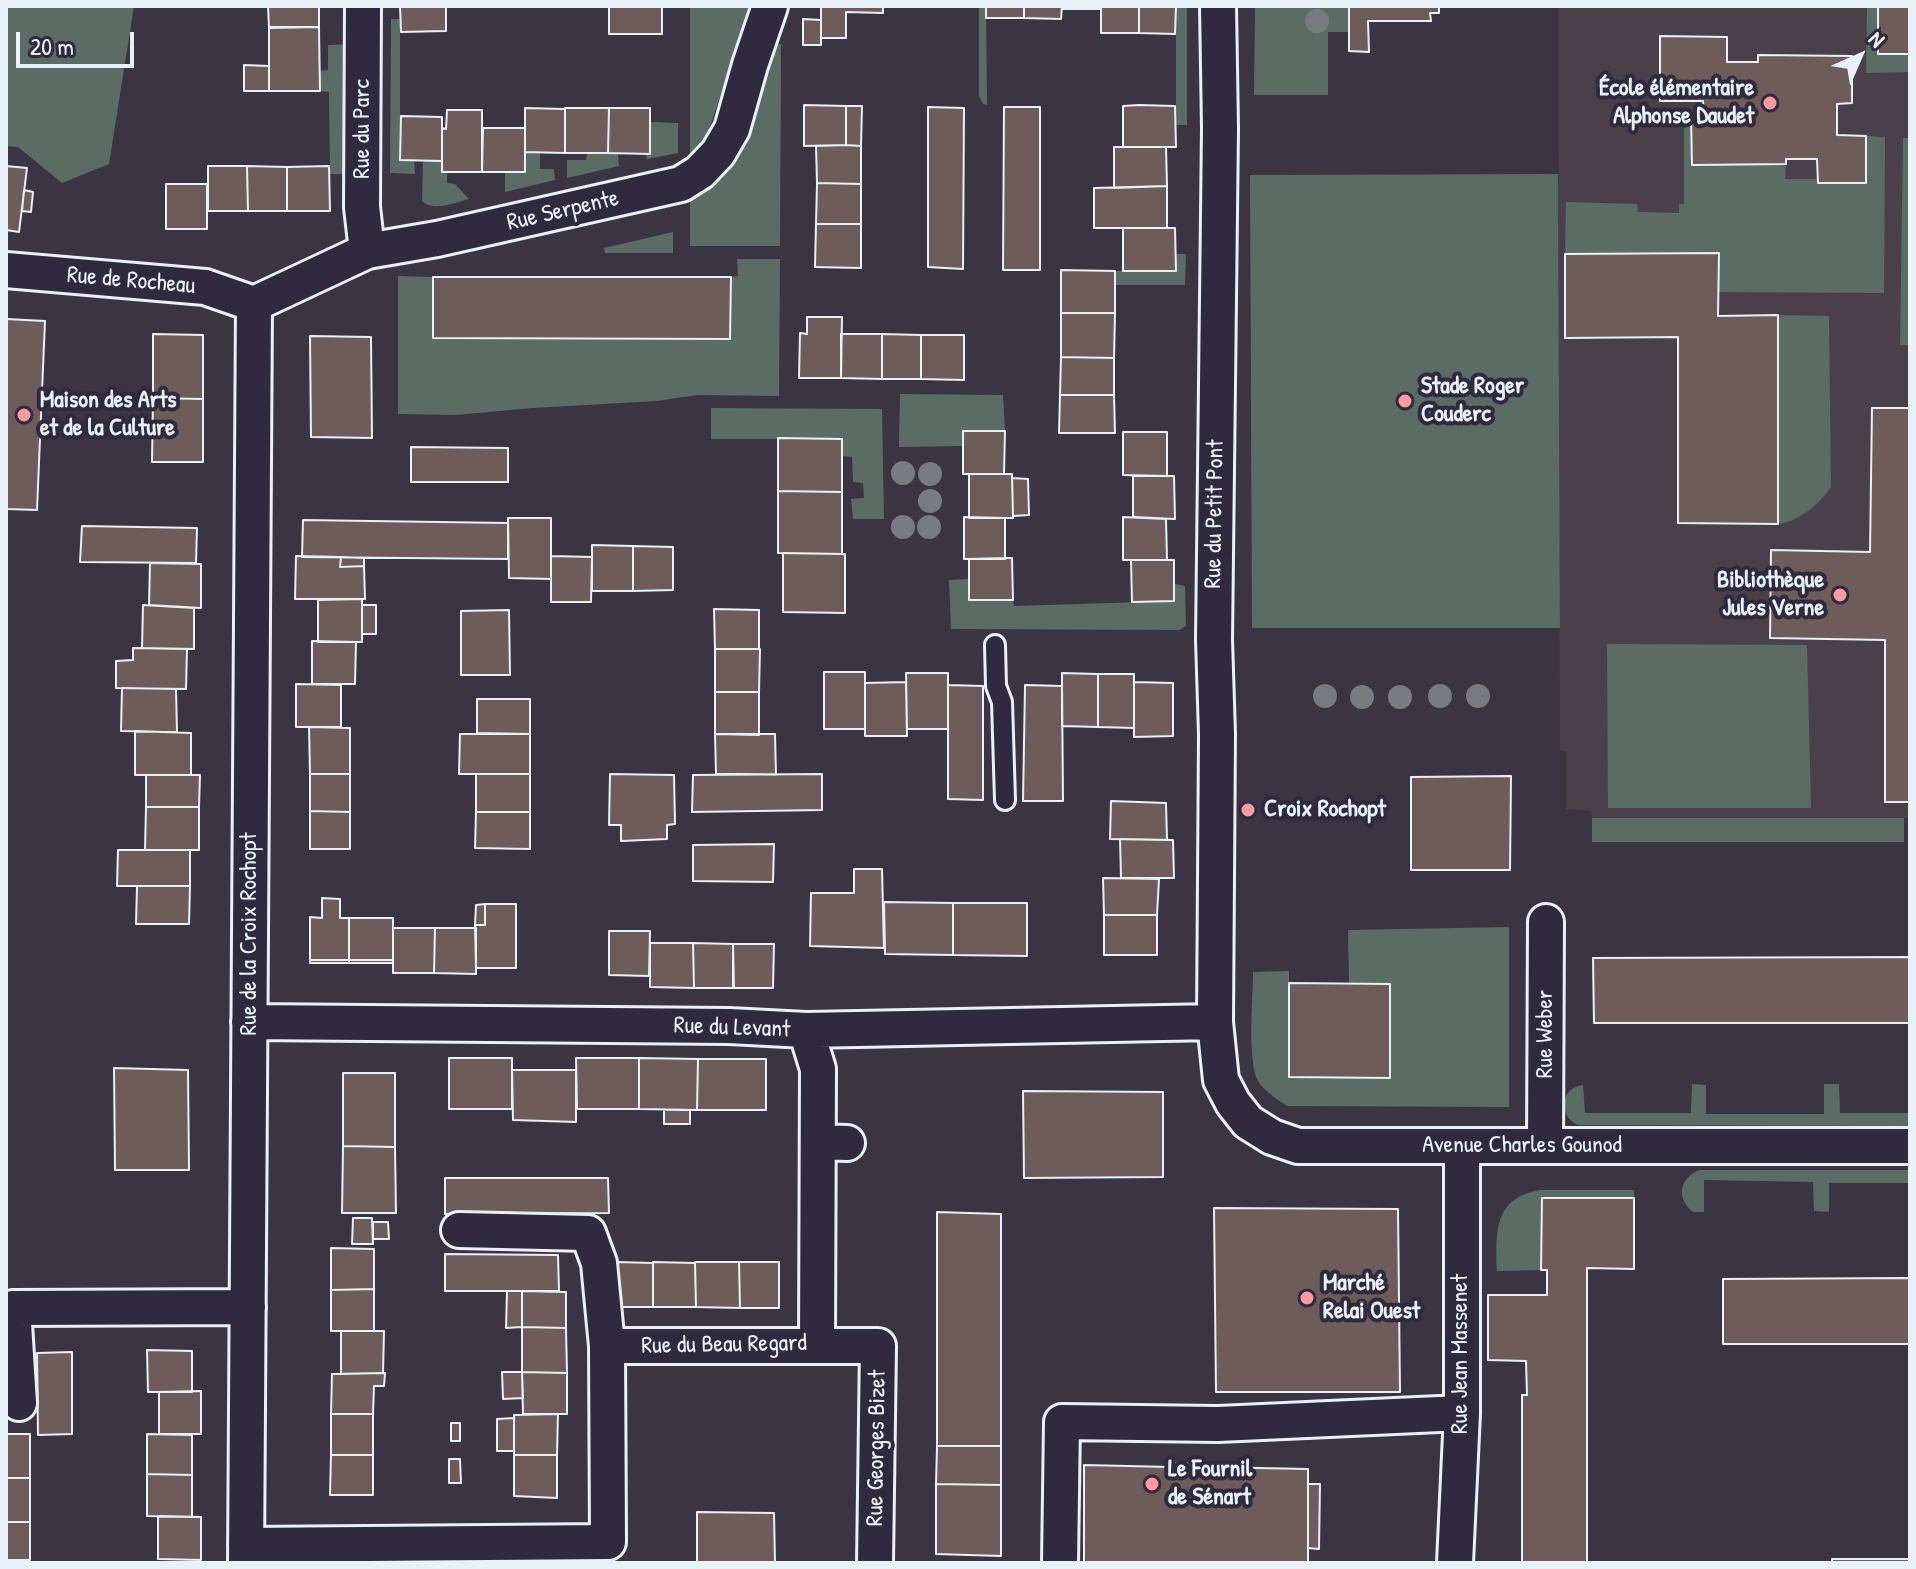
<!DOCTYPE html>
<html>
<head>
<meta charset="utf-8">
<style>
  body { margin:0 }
  #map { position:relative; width:1916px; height:1569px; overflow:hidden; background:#3b3443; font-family:"Patrick Hand",sans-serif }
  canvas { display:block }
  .frame { position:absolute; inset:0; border:8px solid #e8f1f8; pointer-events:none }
  .north { position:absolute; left:1820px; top:16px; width:80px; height:80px; -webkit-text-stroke:6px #2f2a3d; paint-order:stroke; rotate:45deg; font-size:22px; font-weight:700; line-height:32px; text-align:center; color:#e8f1f8 }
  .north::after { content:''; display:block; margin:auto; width:28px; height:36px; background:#e8f1f8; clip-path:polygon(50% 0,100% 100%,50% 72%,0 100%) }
  .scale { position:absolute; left:16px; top:32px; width:118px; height:36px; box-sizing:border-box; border:4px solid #e8f1f8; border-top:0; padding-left:10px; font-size:24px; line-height:28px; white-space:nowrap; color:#e8f1f8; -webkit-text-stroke:6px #2f2a3d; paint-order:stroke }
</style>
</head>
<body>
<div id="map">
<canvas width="1916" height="1569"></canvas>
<div class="frame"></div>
<div class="north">N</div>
<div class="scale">20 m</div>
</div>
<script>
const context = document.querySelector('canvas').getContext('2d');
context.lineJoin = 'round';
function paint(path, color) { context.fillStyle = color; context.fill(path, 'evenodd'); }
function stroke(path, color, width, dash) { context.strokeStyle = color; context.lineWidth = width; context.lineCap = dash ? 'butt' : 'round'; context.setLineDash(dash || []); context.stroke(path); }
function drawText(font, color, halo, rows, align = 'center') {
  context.font = font + ' "Patrick Hand",sans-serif'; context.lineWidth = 8; context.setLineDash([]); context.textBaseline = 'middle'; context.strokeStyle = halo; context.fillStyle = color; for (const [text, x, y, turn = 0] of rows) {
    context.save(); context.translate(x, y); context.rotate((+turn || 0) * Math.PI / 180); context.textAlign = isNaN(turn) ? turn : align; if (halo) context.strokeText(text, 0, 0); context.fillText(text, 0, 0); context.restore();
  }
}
paint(new Path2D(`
  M1558 6H1910V818H1592L1591 811 1566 809V751L1560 750Z`), '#4a404a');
paint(new Path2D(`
  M6 6H134L109 164 62 183 18 147 6 146Z
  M690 6H750L709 130 704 139 710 148 690 165Z
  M979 6H986L987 105 983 104 979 96Z
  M1176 6H1187V125H1176Z
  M1255 6H1349V32H1328V95H1254Z
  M1867 6H1878V54H1910V72L1866 73Z
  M391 19H400V159L414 160 415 174 390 173Z
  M351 44V174H330L329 92 320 91 319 71 328 70V45Z
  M769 44H781L780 246H690V192Z
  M1684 118H1691L1692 165 1786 164 1785 179H1818V183H1865L1866 136 1885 137 1884 293 1719 292V253L1565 254 1566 202 1637 204 1638 212 1679 213V204H1684Z
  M650 122 678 123V153L647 159 645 153H650Z
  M1903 138H1910V345H1900Z
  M525 152 540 153V169H554L555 180 505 192V172H525Z
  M587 153 618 154 619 166 567 178V160H586Z
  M423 160 442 161V171L447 172V183L455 184 469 199C454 203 434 212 422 201Z
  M1558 174 1560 628H1252L1250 175Z
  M673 232V253H605L604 248Z
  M1176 254H1186L1185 285H1115V271H1176Z
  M737 259H780L779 396 698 395 657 401 533 408 456 415 398 414V276L433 277V338H730L731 277 738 276Z
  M1778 315 1829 316 1831 487C1820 504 1798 522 1778 524Z
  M900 394 1003 395 1005 431 963 446 899 447Z
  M711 408 882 409 884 519H853L851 499 864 498 863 483 853 482 852 457 842 456V439H711Z
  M969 579 970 600H1013L1014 606 1174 601 1175 584 1185 586 1186 626 1179 630 951 629 949 580Z
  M1607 644 1807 645 1811 808H1608Z
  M1592 818H1904V842H1592Z
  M1509 927V1107L1287 1106C1278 1100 1264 1091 1258 1081 1247 1061 1253 997 1253 972L1289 971V1077L1389 1078 1390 984H1349L1348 930Z
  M1692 1084 1706 1085V1114H1824V1084H1839L1840 1113H1910V1126L1578 1125C1557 1116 1561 1087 1583 1085L1585 1113H1691Z
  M1699 1170H1910V1183H1829V1212L1814 1211 1813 1182 1704 1180V1212H1693C1676 1198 1679 1179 1699 1170Z
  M1541 1190H1634V1198L1541 1270 1497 1271C1496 1233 1493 1197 1541 1190Z`), '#5b6c64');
const building = new Path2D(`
  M268 6H319V27L269 28Z
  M400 6H446V31L401 32Z
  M609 6H662V34H609Z
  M821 6H883V13L846 12V38H821Z
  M986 6H1024V18H986Z
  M1024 6H1062L1061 19 1024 18Z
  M1062 6H1101L1100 9H1062Z
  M1101 6H1139V33H1101Z
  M1139 6H1176L1175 34 1139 33Z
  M1349 6H1439V13H1430L1431 21H1368L1369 52 1349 51Z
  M1878 6H1910V54H1878Z
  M803 19 821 20V45H803Z
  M269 27H319L320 91H269Z
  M1660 36 1727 37V62H1758V55L1852 56V103L1837 104V135L1866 136V183H1818L1817 159H1786V164L1692 165 1691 118H1704L1703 101H1660Z
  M244 65 269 66V91H244Z
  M804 105 846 106V145L804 146Z
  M1139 105 1175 106 1176 147H1123V106Z
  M846 106H862L861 146 846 145Z
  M928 107 964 108 963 269 928 267Z
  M1004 107H1040V270H1003Z
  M525 108 565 109V153L525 152Z
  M565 108H609L608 153H565Z
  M609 108H650V154L608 153Z
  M447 110H482V172H442V128L446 129Z
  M401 116 442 117V161L400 160Z
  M483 128H525V172H482Z
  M846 145 861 146V184L817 183 816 146Z
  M1114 147H1166L1167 186 1114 188Z
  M6 166 27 168 19 232 6 230Z
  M208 166H247L248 211H208Z
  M247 166 287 167V211H248Z
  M329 166 330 211H287V167Z
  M817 183 861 184V224H816Z
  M166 184H207V229H166Z
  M1167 186V228H1094V188Z
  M24 190 33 192 31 212 22 211Z
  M816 224H861V268L815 267Z
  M1123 228H1175L1176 271H1123Z
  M1719 253 1718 316 1778 315V524L1678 523V337L1565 338V254Z
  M1061 270 1115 271V313H1061Z
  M433 277H731L730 339 433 338Z
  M1061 313H1115L1114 358 1061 357Z
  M807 317H842L841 378H799L800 333 807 334Z
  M6 319 45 321 37 510 6 509Z
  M153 334 203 335V399L153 398Z
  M841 334H882V379L841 378Z
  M882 334 921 335V379H882Z
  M921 335H964V380L921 379Z
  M310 336 371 337 372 438 311 437Z
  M1061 357 1114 358V395H1060Z
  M1060 395H1114L1115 433H1059Z
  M153 398 203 399V462H152Z
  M1872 408H1910V802H1885V640L1770 638 1771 550 1870 552Z
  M963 431H1005L1004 474H963Z
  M1123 432H1167V476L1123 475Z
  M778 438 842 439V492L778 491Z
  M411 447 508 448V482H411Z
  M969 474H1012L1013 518H969Z
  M1133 476H1174L1175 519 1133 517Z
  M1012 478 1028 479 1029 515 1013 516Z
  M778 491 842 492V554L778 553Z
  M964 517 1005 518V559H964Z
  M1123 517 1166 519 1167 560H1123Z
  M508 518H551V579L509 578Z
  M303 520 508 523V559L302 557Z
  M82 526 197 528 196 563 80 562Z
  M592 545 633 546V591H592Z
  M633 546 673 547V590L633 591Z
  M783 553 845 554V613L783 612Z
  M296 556 341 557 340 567 364 566 365 599H295Z
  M551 556 592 557 591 602H551Z
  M341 557 364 558V566L340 567Z
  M1005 558H1012L1013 600H969V559Z
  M1131 560H1174V601L1132 602Z
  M150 563 201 564V608L149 605Z
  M362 599V642H318V600Z
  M143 605 194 608V649L142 648Z
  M362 605H376V634H362Z
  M714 609 759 610V649H715Z
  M509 610 510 675H461V611Z
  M312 641 356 642 355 684H312Z
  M133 648 187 649 186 689 116 688V661L133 660Z
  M715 649H760L759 692H715Z
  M824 672H865V729H824Z
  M906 673H948V729H907Z
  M1062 673 1098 674V727L1062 726Z
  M1098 674H1134V728L1098 727Z
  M906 682 907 736H865V683Z
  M1134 682 1173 683V736L1134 737Z
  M296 684 341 685V727H296Z
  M948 685 983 686V800L948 799Z
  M1025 685 1062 686 1063 801H1023Z
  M122 688 176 689 177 732 121 731Z
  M715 692H759V735L715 734Z
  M477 699H530V734L477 733Z
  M309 727 350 728V774H310Z
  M135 731 191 733V775H135Z
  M460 734H530V774H459Z
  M715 734H775L776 775 716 774Z
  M310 774H350V812L310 811Z
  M476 774H530V812H476Z
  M610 774 674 775 675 824 667 825V839L621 841V825H609Z
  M822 774V810L692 812 693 775Z
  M146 775H200L199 807H146Z
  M1511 776 1510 870H1411V777Z
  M1111 801 1166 803 1167 840 1110 839Z
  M146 807H199V850H145Z
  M310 811 350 812V849H310Z
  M476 812H530V849L475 848Z
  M1120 839 1173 840 1174 878H1121Z
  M774 844 773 882 693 881V845Z
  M118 850H190V886H117Z
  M854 869H882L884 948 810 946 811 893H854Z
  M1103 878 1159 879 1157 915H1104Z
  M137 886H190L189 924H136Z
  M322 898 340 899V918H349V960H310V917L322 918Z
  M884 902 953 903V955L885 954Z
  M953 903H1027V956L953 955Z
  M485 904V925H475L476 905Z
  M485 904H516V968H476L475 925H485Z
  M1104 915H1157V955H1104Z
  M349 918H393V960H349Z
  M393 928H435L434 973H393Z
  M435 928H476V974L434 973Z
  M609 931H650L649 976 609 975Z
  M650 943H693L694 988 650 987Z
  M693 943 733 944V988H694Z
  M733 944H774L773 988H734Z
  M1910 957V1023H1594L1593 958Z
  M310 960H349V963H310Z
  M349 960H393V963H349Z
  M1289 983 1390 984V1078L1289 1077Z
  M449 1058H512V1109H449Z
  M576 1058H639V1109H577Z
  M639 1058 698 1059 697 1110 639 1109Z
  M698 1059H766V1110H697Z
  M114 1068 188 1070 189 1170H115Z
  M512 1070H576V1122L513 1120Z
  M343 1073H395V1147L343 1146Z
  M1023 1091 1163 1092V1177L1024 1178Z
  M664 1110H690V1124H664Z
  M343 1146 395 1147 396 1213H342Z
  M445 1178H608L609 1213 445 1214Z
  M1542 1198H1634V1269L1587 1268V1563H1522V1395H1527L1526 1361 1488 1360V1295H1547V1270H1541Z
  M1214 1208 1398 1209 1400 1392H1216Z
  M937 1212 1001 1214V1446H937Z
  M353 1218H372L373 1244H352Z
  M373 1222H388L389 1239H373Z
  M331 1248 374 1249V1289L331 1290Z
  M445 1254 558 1255 559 1291H445Z
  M617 1262 653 1263V1307H617Z
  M653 1262 695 1263 696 1307H653Z
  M695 1262H739L740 1308 696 1307Z
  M739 1262H779V1308H740Z
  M1910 1278V1344H1723V1279Z
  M374 1289V1331H331V1290Z
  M507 1291H522V1327L506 1328Z
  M522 1291 566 1292V1328L522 1327Z
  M522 1327 566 1328 567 1373 522 1372Z
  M341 1331H384L383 1373 341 1374Z
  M147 1350 192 1351V1392H148Z
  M72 1352V1434L38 1435 37 1353Z
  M502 1372H522L523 1398 503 1399Z
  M522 1372 567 1373V1414H523Z
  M385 1373 384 1386H374L373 1414H331L332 1374Z
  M201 1391V1434H159V1392Z
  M331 1414H373V1455H331Z
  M558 1414 557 1455H514V1415Z
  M514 1418V1451H497V1419Z
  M451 1423H460V1441H451Z
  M6 1434H30V1478H6Z
  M147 1434 192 1435V1475L147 1474Z
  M937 1446H1001V1485L936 1484Z
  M331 1455H373V1495H330Z
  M514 1455H557V1498L514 1496Z
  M449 1459H460L461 1483H449Z
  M1171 1463 1206 1464 1207 1467 1308 1469V1563H1084V1465L1171 1467Z
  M147 1474 192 1475V1517L147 1516Z
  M6 1478H30V1522H6Z
  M936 1484 1001 1485V1556L936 1554Z
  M1308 1484H1320L1319 1549 1308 1548Z
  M697 1512 774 1513 775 1563H697Z
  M158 1516 201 1517V1560L158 1559Z
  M6 1522H30V1560H6Z
  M1832 1559H1910V1563H1832Z`);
paint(building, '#6d5c5a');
stroke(building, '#e8f1f8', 2);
const service = new Path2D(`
  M995 645 996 686 1002 702 1005 800`);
const minor = new Path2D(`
  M363 6 362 207 367 251
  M1218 6 1220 128 1214 640 1217 734 1215 1022 1221 1080 1233 1103 1248 1122 1272 1137 1298 1146H1910
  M6 270 205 287 254 304
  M254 304 367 251 437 239 681 184 700 172 718 153 732 129 750 65 770 6
  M249 1022 729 1026 806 1030 1215 1022
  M818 1142 847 1143
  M1545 1146 1546 922
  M459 1230 588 1233 599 1263 607 1346
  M817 1346H878L875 1563
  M19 1403 13 1308 248 1307
  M246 1545 608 1542 607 1346H817L818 1069 806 1030
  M246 1563 254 304
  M1060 1563 1062 1422 1218 1424 1462 1413
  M1455 1563 1462 1413V1146`);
stroke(service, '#e8f1f8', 24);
stroke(minor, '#e8f1f8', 40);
stroke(service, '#2f2a3d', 18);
stroke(minor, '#2f2a3d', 34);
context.fillStyle = '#787b82';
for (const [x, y] of [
  [1317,21],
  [903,473],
  [930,474],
  [930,501],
  [903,527],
  [929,527],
  [1325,696],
  [1440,696],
  [1478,696],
  [1362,697],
  [1400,697]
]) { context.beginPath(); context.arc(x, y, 12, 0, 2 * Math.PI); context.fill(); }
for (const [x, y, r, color] of [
  [1770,103,8,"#ff9aa2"],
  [1405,401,8,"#ff9aa2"],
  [24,415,8,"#ff9aa2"],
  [1840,595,8,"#ff9aa2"],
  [1248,810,8,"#ff9aa2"],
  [1307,1298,8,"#ff9aa2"],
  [1152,1484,8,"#ff9aa2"]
]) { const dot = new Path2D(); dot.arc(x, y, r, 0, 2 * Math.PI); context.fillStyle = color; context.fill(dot); stroke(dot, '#2f2a3d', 3); }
drawText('bold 24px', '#e8f1f8', '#2f2a3d', [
  ["École élémentaire",1754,89,"right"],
  ["Alphonse Daudet",1754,117,"right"],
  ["Stade Roger",1421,387],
  ["Couderc",1421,415],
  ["Maison des Arts",40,401],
  ["et de la Culture",40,429],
  ["Bibliothèque",1824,581,"right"],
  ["Jules Verne",1824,609,"right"],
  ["Croix Rochopt",1264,810],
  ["Marché",1323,1284],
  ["Relai Ouest",1323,1312],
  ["Le Fournil",1168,1470],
  ["de Sénart",1168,1498]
], 'left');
drawText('24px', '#e8f1f8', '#2f2a3d', [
  ["Rue du Parc",363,129,-90],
  ["Rue Serpente",563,211,-13],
  ["Rue de Rocheau",131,281,5],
  ["Rue du Petit Pont",1215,514,-89],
  ["Rue de la Croix Rochopt",250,934,-90],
  ["Rue du Levant",732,1028,2],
  ["Rue Weber",1546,1034,-90],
  ["Avenue Charles Gounod",1522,1146],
  ["Rue du Beau Regard",724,1345,-1],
  ["Rue Jean Massenet",1461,1354,-90],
  ["Rue Georges Bizet",877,1448,-89]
]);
</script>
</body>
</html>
